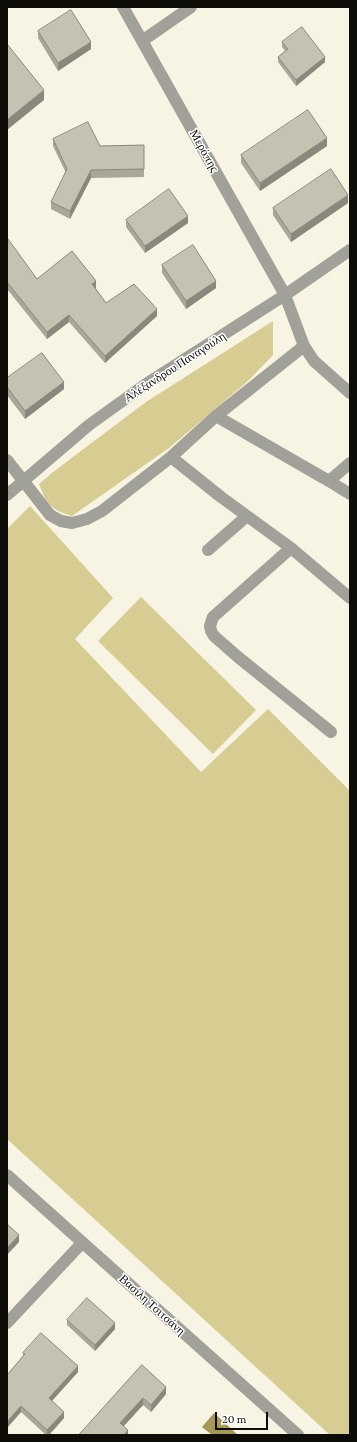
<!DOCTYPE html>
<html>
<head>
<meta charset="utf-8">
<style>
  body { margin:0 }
  #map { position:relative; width:357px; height:1442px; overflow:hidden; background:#f7f4e4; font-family:"Crimson Pro",serif }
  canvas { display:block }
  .frame { position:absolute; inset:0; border:8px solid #0d0c07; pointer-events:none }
  .scale { position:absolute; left:215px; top:1412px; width:53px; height:18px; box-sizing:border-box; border:2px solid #0d0c07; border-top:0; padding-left:5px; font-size:12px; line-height:14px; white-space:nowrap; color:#0d0c07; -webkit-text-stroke:3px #fff; paint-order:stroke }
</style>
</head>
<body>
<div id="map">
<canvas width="357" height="1442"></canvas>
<div class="frame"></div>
<div class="scale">20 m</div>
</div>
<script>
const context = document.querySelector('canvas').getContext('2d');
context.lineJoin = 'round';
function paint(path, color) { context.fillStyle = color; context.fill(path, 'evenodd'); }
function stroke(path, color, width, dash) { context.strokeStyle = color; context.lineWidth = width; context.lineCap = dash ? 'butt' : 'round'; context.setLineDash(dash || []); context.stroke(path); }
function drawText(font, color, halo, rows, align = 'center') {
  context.font = font + ' "Crimson Pro",serif'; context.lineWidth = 3; context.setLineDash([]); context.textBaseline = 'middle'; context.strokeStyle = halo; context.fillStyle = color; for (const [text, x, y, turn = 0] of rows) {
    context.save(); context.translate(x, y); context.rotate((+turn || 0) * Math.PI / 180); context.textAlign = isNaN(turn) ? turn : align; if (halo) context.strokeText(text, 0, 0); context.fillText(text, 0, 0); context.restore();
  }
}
paint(new Path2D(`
  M273 321V355L248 381 169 448 72 516C50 509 47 505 39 484L53 472 146 402Z
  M30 506 113 598 75 639 201 772 268 709 350 791V1435H330L7 1139V529Z
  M141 597 256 710 213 754 98 641Z`), '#d7cc91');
paint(new Path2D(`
  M214 1413 238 1435H212L202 1427Z`), '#a59859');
stroke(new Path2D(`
  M123 7 285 295 304 346 314 361 350 393
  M142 41 191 7
  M216 416 329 481
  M171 457 216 416 304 346
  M7 460 50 515 61 521 72 523 87 519 102 511 171 457 221 497 291 548 350 598
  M350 463 329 481 350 494
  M7 495 89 425 146 384 285 295 350 250
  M291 548 213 617 210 626 211 631 214 636 238 657 331 732
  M208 550 247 516
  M7 1175 298 1435
  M7 1323 82 1243`), '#a1a099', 12);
paint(new Path2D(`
  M38 31 91 49 58 71 38 38Z
  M282 42 325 62 296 86 278 62V57L285 51 282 47Z
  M53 139 100 146 144 145V177L91 178 70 219 51 209V202L66 173 53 146Z
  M327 146 260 191 241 163V155Z
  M348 203 291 242 273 215V208Z
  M126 220 188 223 145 253 126 227Z
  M7 240 37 279 96 288V289L106 303 157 316 105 363 69 322 47 339 7 289Z
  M162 265 216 288 186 309 162 273Z
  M7 378 64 389 25 419 7 395Z
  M67 1320 115 1329 95 1351 67 1325Z
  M23 1353 78 1372 52 1401 64 1418 49 1435H46L21 1412 7 1428V1375L23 1356Z
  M142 1365 166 1394 151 1412 143 1405 124 1426 128 1435H79Z`), '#a9a799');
paint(new Path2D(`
  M91 42V49L58 71V63Z
  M325 57V62L296 86V80Z
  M44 90V100L7 130V120Z
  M327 138V146L260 191V183Z
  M91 170V178L70 219V211Z
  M348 195V203L291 242V234Z
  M188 216V223L145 253V246Z
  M96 281V288L92 291V284Z
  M216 281V288L186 309V301Z
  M157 309V316L105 363V356Z
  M69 315V322L47 339V332Z
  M64 382V389L25 419V411Z
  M19 1235V1242L7 1255V1248Z
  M115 1323V1329L95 1351V1345Z
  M78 1366V1372L49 1404V1398Z
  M166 1387V1394L151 1412V1405Z
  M143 1398V1405L120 1430V1423Z
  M21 1406V1412L7 1428V1422Z
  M64 1412V1418L49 1435H47V1430Z
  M128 1430V1435H124Z`), '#8a887d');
const building = new Path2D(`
  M71 10 91 42 58 63 38 31Z
  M302 27 325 57 296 80 278 57 288 49 282 42Z
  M7 44 44 90 7 120Z
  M308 110 327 138 260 183 241 155Z
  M88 122 100 146 144 145V169L91 170 70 211 51 202 67 169 53 139Z
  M331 169 348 195 291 234 273 208Z
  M169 189 188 216 145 246 126 220Z
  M8 239 37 279 72 251 96 281 92 284 106 303 134 284 157 309 105 356 69 315 47 332 7 282Z
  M193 245 216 281 186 301 162 265Z
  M42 353 64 382 25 411 7 387V378Z
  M7 1224 19 1235 7 1248Z
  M87 1298 115 1323 95 1345 67 1320Z
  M41 1333 78 1366 49 1398 64 1412 47 1430 21 1406 7 1422V1375L25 1354 23 1353Z
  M142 1365 166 1387 151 1405 143 1398 120 1423 128 1430 124 1435H79Z`);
paint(building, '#c5c2b2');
stroke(building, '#8a887d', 1);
drawText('12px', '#0d0c07', '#fff', [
  ["Μερόπης",204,151,61],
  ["Αλέξανδρου Παναγούλη",175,367,-33],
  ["Βασίλη Τσιτσάνη",152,1305,42]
]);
</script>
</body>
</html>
